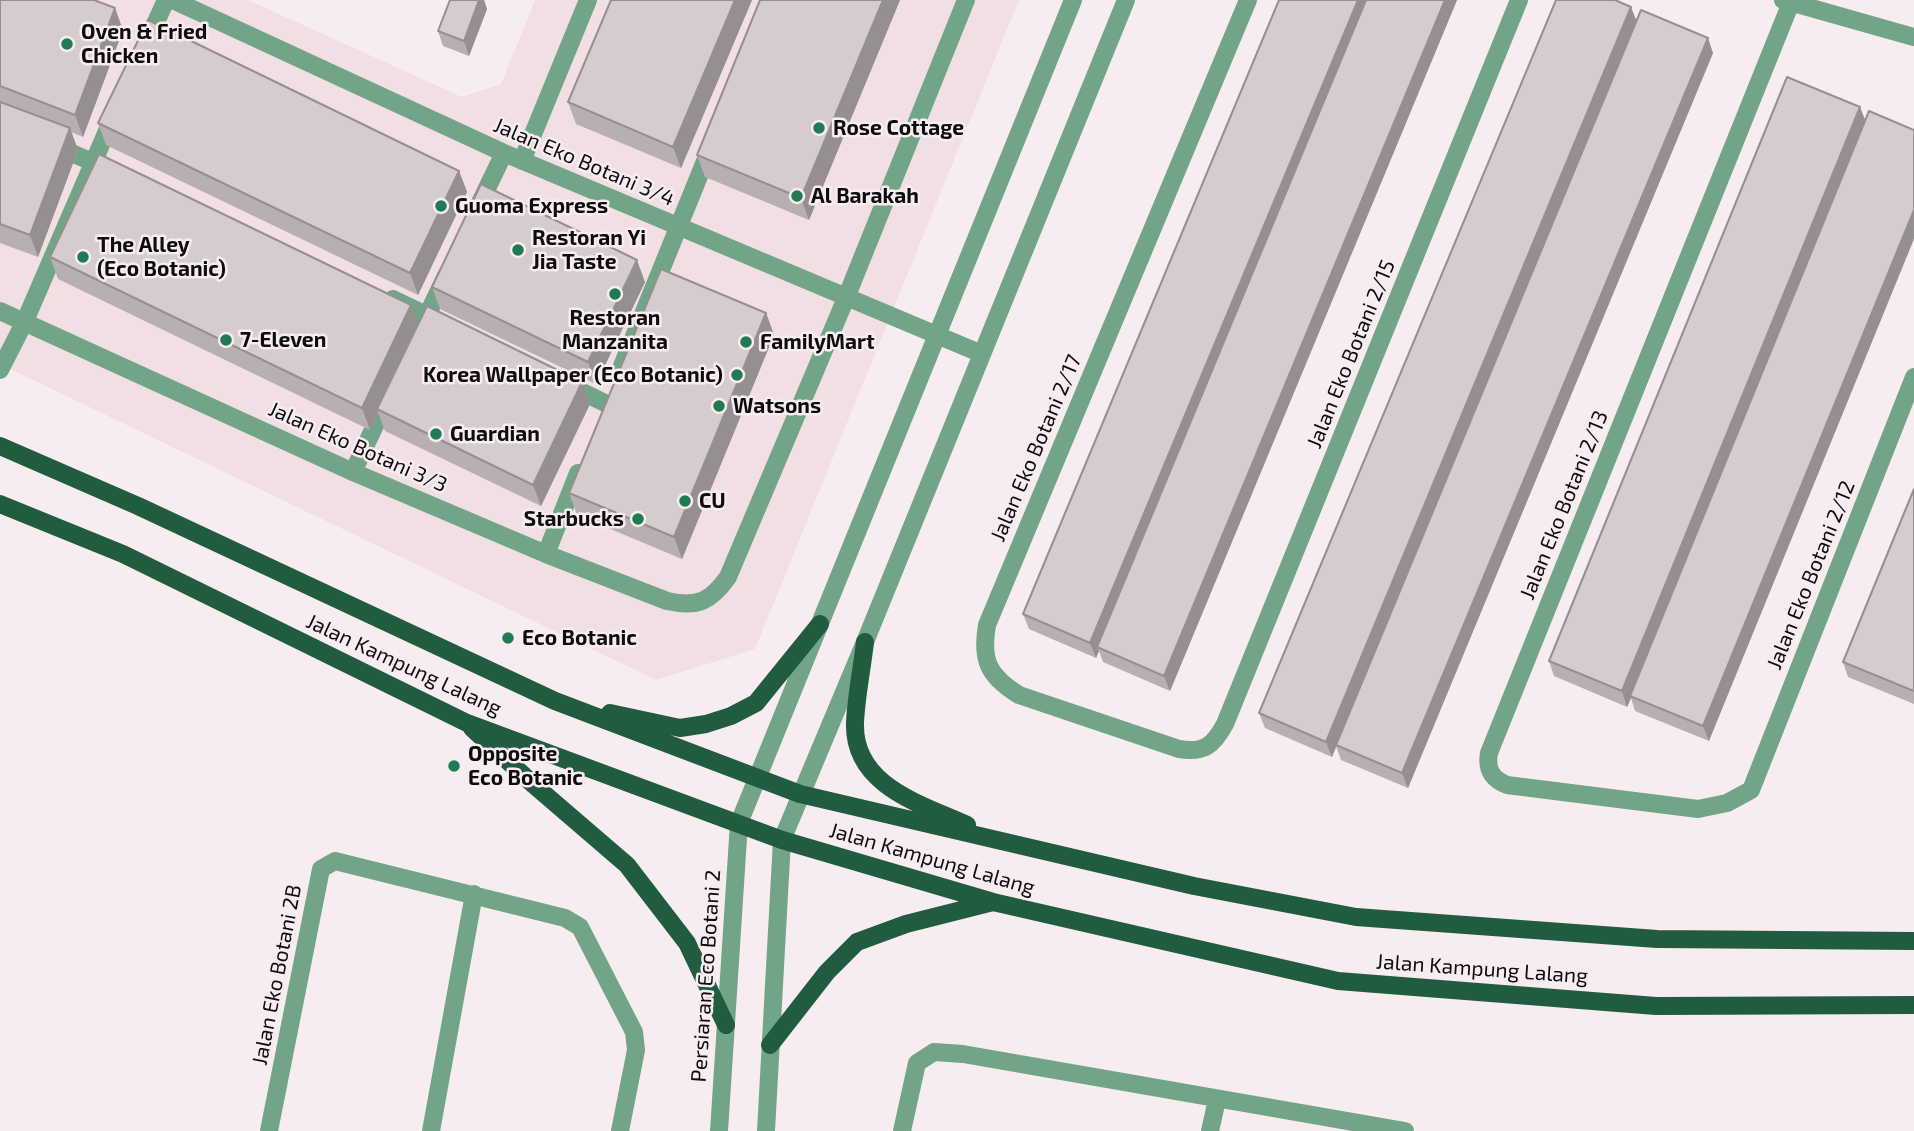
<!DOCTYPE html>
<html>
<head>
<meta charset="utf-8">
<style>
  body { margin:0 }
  canvas { display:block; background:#f7edf0 }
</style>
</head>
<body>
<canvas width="1914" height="1131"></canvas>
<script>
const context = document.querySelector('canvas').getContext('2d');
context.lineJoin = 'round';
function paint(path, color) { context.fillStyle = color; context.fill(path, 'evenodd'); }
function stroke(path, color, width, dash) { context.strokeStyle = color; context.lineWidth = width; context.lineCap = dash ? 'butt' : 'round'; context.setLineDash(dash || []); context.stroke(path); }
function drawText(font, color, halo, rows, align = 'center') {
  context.font = font + ' "Exo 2",sans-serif'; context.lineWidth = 5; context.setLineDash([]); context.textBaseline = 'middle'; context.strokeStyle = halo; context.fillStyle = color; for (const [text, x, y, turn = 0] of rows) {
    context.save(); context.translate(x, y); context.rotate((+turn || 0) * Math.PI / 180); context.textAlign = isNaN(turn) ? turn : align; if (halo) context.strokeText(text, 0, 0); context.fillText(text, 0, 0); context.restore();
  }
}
paint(new Path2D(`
  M0 0H248L462 97 501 84 535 0H1019L755 649 656 680 0 364Z`), '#f2dfe4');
stroke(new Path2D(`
  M173 0 504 153 982 354
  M1248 0 987 625C981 660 988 676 1019 695L1179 749C1204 753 1213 746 1225 724L1519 0
  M1783 0 1914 37
  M1792 0 1489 753C1486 770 1492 779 1507 785L1698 809 1727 803 1751 790 1914 377
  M146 44 166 0
  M55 146 116 172
  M522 161 588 0
  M477 209 504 153
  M393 299 443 323
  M0 311 353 472 546 554 667 601C698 608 711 601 728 577L846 298 966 0
  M422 326 446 276
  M622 366 710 149
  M0 370 25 321 113 117
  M566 384 607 404
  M353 472 389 396
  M546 554 578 473
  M269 1131 321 869 335 861 565 918 580 927 634 1032 636 1050 620 1131
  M431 1131 474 894
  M719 1131 739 823 1073 0
  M766 1131 782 840 865 642 1126 0
  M902 1131 917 1063 934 1052 963 1054 1405 1131
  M1210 1131 1217 1100`), '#72a587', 18);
stroke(new Path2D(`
  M0 446 138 506 555 701 800 794 1194 886 1356 917 1657 939 1914 941
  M0 504 123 554 467 723 782 840 993 902 1338 981 1656 1006 1914 1005
  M865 642C862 669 856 697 855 723 853 786 921 804 967 825
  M610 713 680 728 706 724 731 716 756 703 820 624
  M472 728 534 785 627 865 687 943 726 1025
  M770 1045 827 972 857 942 906 924 993 902`), '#225c3f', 18);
paint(new Path2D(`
  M0 0 123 30 83 137 71 132 78 150 38 257 0 243Z
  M450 0H484L487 9 469 56 443 46 438 31Z
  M611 0H752L681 168 576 124 568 102Z
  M760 0H900L809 220 705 177 697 155Z
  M1279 0H1457L1170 691 1103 662 1099 651 1096 658 1029 629 1023 614Z
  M1637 22 1713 53 1408 788 1341 760 1336 746 1332 757 1265 728 1259 713Z
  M1787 77 1709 741 1635 711 1631 698 1627 707 1554 676 1549 661Z
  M98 123 459 171 467 192 418 295 106 145Z
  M50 257 418 324 590 404 541 506 385 431 378 412 370 430 58 279Z
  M645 282 596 384 440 309 432 287Z
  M766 313 774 335 682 559 577 515 569 493Z
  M1914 489V704L1848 677 1843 662Z`), '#b8afb1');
paint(new Path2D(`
  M479 0H484L487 9 469 56 464 41Z
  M735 0H752L681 168 673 147Z
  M883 0H900L809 220 801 198Z
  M1358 0H1370L1097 647 1099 651 1096 658 1090 643Z
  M1445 0H1457L1170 691 1164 676Z
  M1631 7 1637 22 1332 757 1326 742Z
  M115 8 123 30 83 137 75 115Z
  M1708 38 1713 53 1408 788 1402 773Z
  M1860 107 1866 122 1630 696 1631 698 1627 707 1622 691Z
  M70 128 78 150 38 257 30 235Z
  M459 171 467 192 418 295 410 273Z
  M1914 210V239L1709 741 1703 726Z
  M637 260 645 282 596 384 588 362Z
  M411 305 419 327 377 409 378 412 370 430 362 408Z
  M766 313 774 335 682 559 674 537Z
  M582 382 590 404 541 506 533 485Z`), '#968f90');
const building = new Path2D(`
  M0 0H94L115 8 75 115 0 86Z
  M450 0H479L464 41 438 31Z
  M611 0H735L673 147 568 102Z
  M760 0H883L801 198 697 155Z
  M1279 0H1358L1090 643 1023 614Z
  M1366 0H1445L1164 676 1097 647Z
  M1556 0H1615L1631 7 1326 742 1259 713Z
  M1641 10 1708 38 1402 773 1336 745Z
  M148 20 459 171 410 273 98 123Z
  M1787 77 1860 107 1622 691 1549 661Z
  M0 102 70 128 30 235 0 224Z
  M1869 111 1914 130V210L1703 726 1630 696Z
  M99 154 411 305 362 408 50 257Z
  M481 184 637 260 588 362 432 287Z
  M661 269 766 313 674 537 569 493Z
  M427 306 582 382 533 485 377 409Z
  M1914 489V691L1843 662Z`);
paint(building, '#d6ccce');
stroke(building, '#968f90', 2);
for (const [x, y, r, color] of [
  [67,44,7,"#1f7b51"],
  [819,128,7,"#1f7b51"],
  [797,196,7,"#1f7b51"],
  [441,206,7,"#1f7b51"],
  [518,250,7,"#1f7b51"],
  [83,257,7,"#1f7b51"],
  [615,294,7,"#1f7b51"],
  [226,340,7,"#1f7b51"],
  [746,342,7,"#1f7b51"],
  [737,375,7,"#1f7b51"],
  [719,406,7,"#1f7b51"],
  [436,434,7,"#1f7b51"],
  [685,501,7,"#1f7b51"],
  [638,519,7,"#1f7b51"],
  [508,638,7,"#1f7b51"],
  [454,766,7,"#1f7b51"]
]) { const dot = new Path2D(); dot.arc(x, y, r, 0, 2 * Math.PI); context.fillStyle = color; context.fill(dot); stroke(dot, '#f7edf0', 2.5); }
drawText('bold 21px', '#0f0c0d', '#f7edf0', [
  ["Oven & Fried",81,32],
  ["Chicken",81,56],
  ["Rose Cottage",833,128],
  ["Al Barakah",811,196],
  ["Guoma Express",455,206],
  ["Restoran Yi",532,238],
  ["Jia Taste",532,262],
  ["The Alley",97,245],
  ["(Eco Botanic)",97,269],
  ["Restoran",615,318,"center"],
  ["Manzanita",615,342,"center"],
  ["7-Eleven",240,340],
  ["FamilyMart",760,342],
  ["Korea Wallpaper (Eco Botanic)",723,375,"right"],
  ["Watsons",733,406],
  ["Guardian",450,434],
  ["CU",699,501],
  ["Starbucks",624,519,"right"],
  ["Eco Botanic",522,638],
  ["Opposite",468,754],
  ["Eco Botanic",468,778]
], 'left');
drawText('21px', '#0f0c0d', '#f7edf0', [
  ["Jalan Eko Botani 3/4",584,162,23],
  ["Jalan Eko Botani 2/15",1351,354,-68],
  ["Jalan Eko Botani 3/3",358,447,24],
  ["Jalan Eko Botani 2/17",1036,448,-67],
  ["Jalan Eko Botani 2/13",1564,505,-68],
  ["Jalan Eko Botani 2/12",1811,575,-68],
  ["Jalan Kampung Lalang",404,665,25],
  ["Jalan Kampung Lalang",932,859,16],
  ["Jalan Kampung Lalang",1482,969,4],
  ["Jalan Eko Botani 2B",277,975,-79],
  ["Persiaran Eco Botani 2",706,976,-86]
]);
</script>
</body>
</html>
